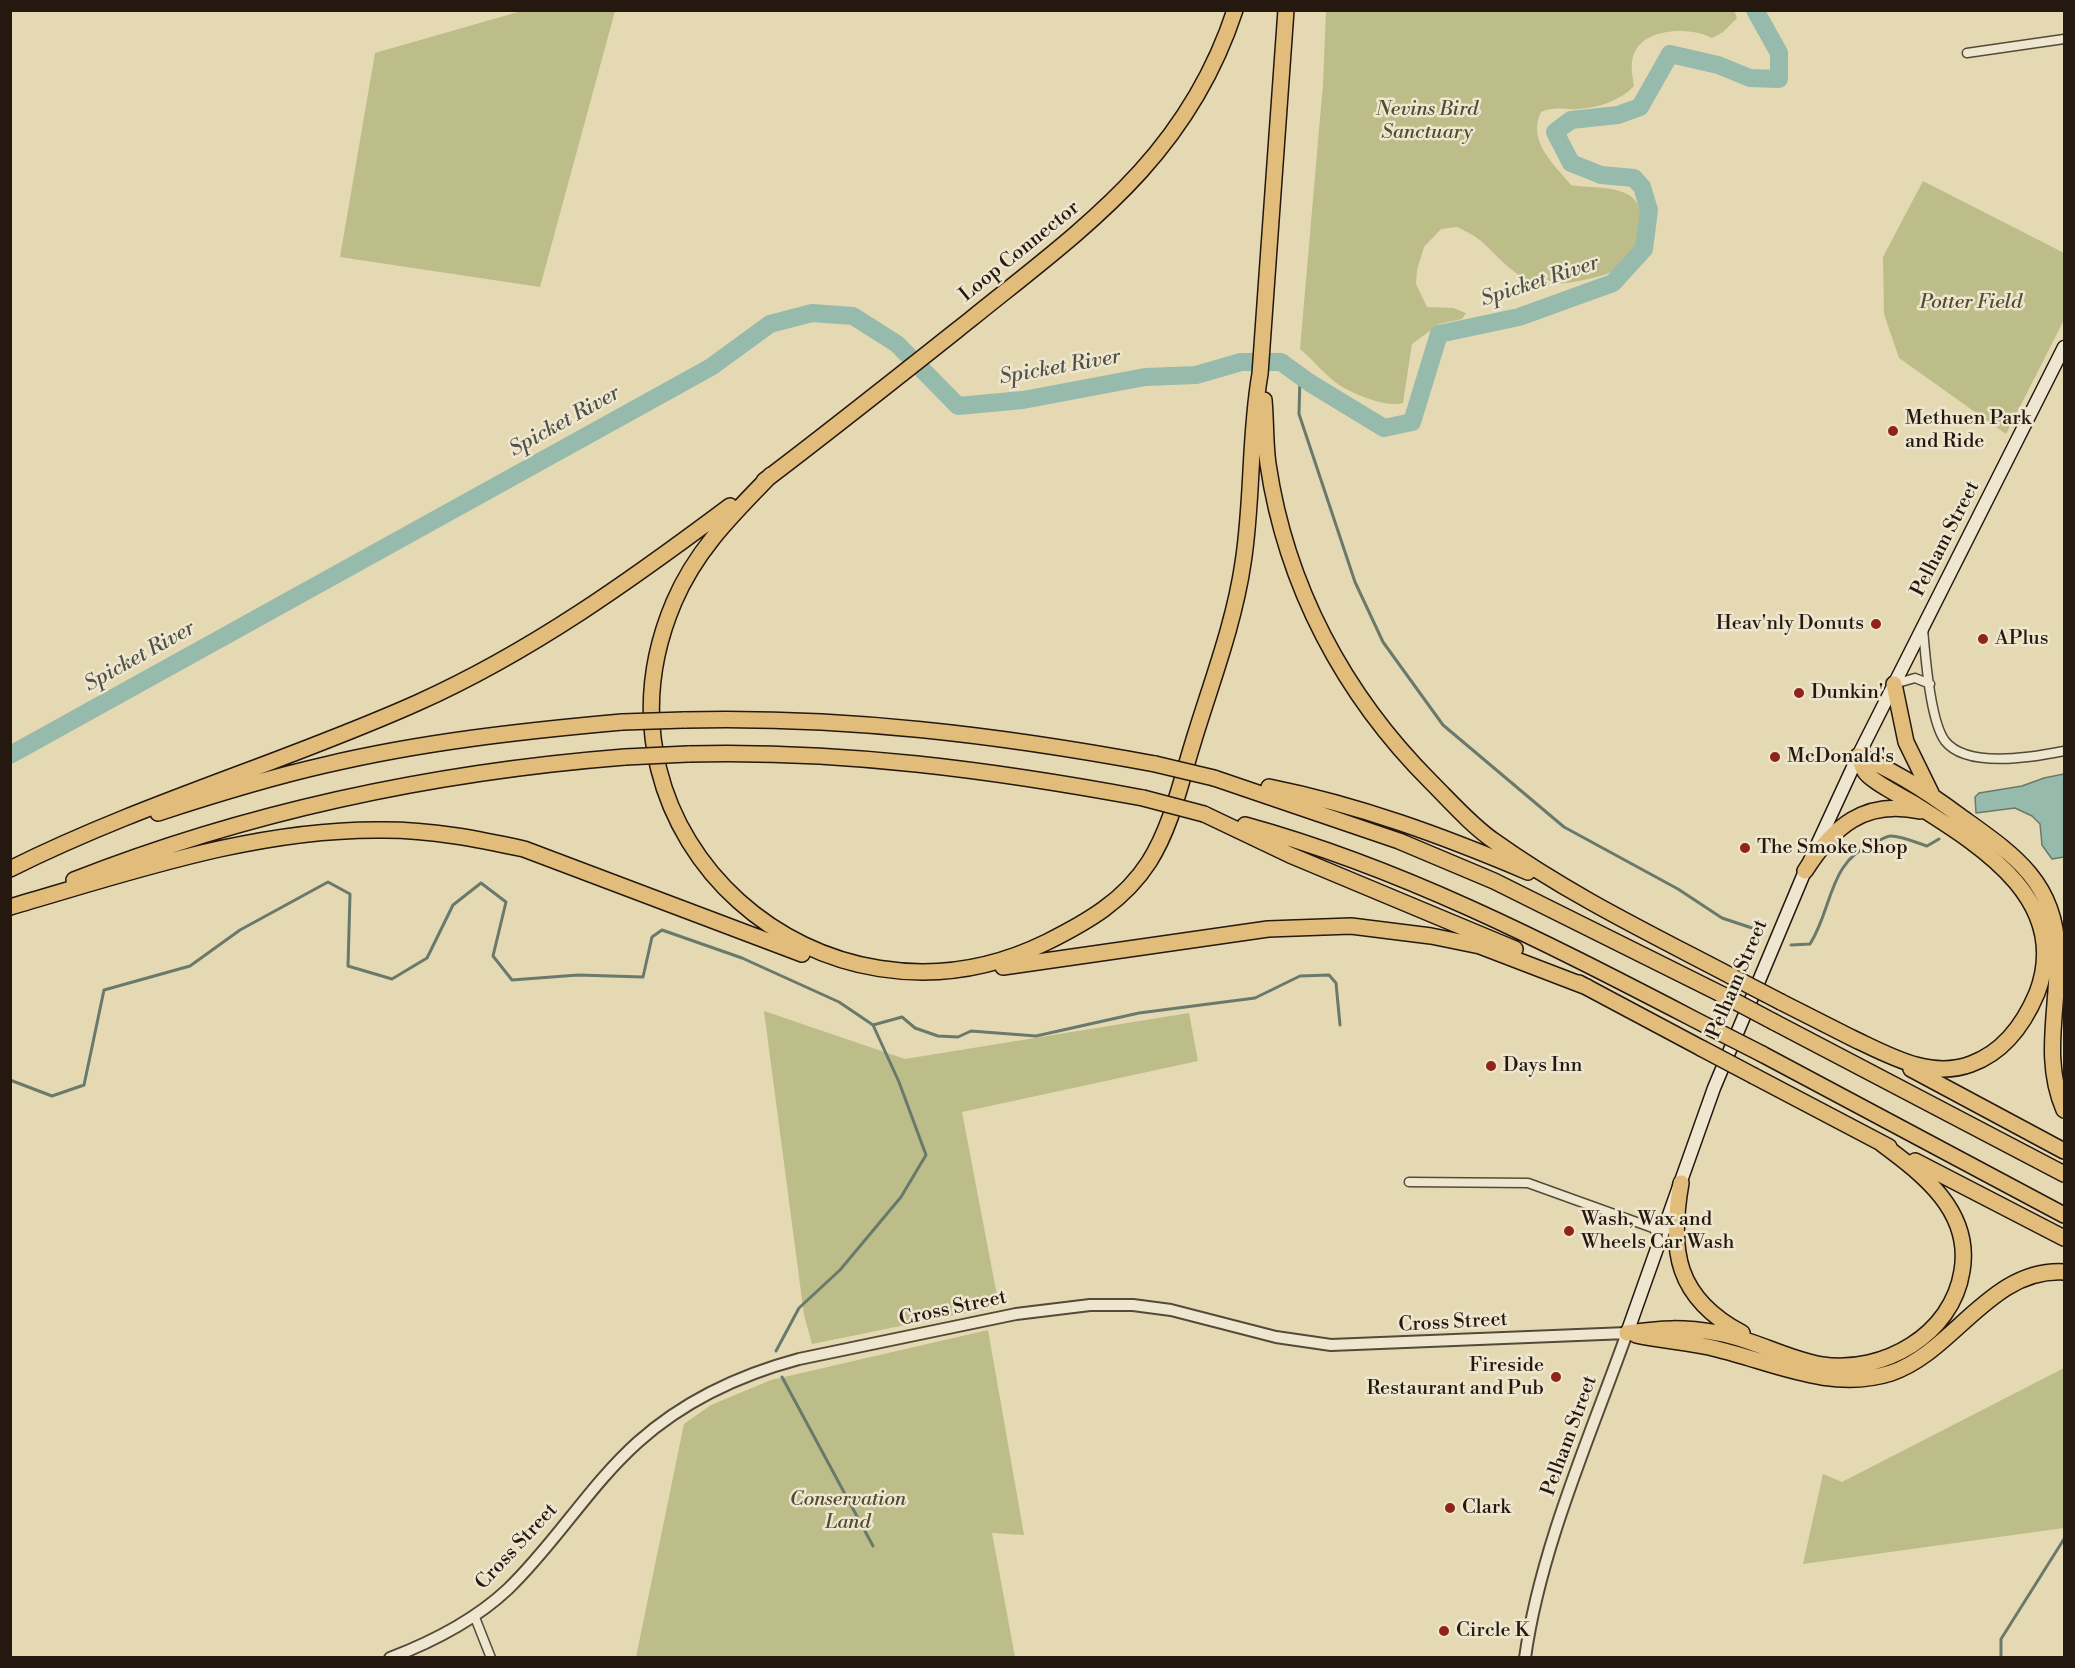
<!DOCTYPE html>
<html>
<head>
<meta charset="utf-8">
<style>
  body { margin:0 }
  #map { position:relative; width:2075px; height:1668px; overflow:hidden; background:#e5d9b4; font-family:"Libre Bodoni",serif }
  canvas { display:block }
  .frame { position:absolute; inset:0; border:12px solid #25190f; pointer-events:none }
</style>
</head>
<body>
<div id="map">
<canvas width="2075" height="1668"></canvas>
<div class="frame"></div>
</div>
<script>
const context = document.querySelector('canvas').getContext('2d');
context.lineJoin = 'round';
function paint(path, color) { context.fillStyle = color; context.fill(path, 'evenodd'); }
function stroke(path, color, width, dash) { context.strokeStyle = color; context.lineWidth = width; context.lineCap = dash ? 'butt' : 'round'; context.setLineDash(dash || []); context.stroke(path); }
function drawText(font, color, halo, rows, align = 'center') {
  context.font = font + ' "Libre Bodoni",serif'; context.lineWidth = 5; context.setLineDash([]); context.textBaseline = 'middle'; context.strokeStyle = halo; context.fillStyle = color; for (const [text, x, y, turn = 0] of rows) {
    context.save(); context.translate(x, y); context.rotate((+turn || 0) * Math.PI / 180); context.textAlign = isNaN(turn) ? turn : align; if (halo) context.strokeText(text, 0, 0); context.fillText(text, 0, 0); context.restore();
  }
}
paint(new Path2D(`
  M525 10 615 11 540 287 340 257 375 53Z
  M1326 11 1734 10 1737 18 1723 32 1712 38C1689 26 1636 27 1632 62 1631 70 1633 79 1634 86 1620 101 1598 108 1578 109 1564 110 1554 106 1541 112 1527 141 1553 163 1571 185 1587 188 1610 186 1625 193 1655 206 1638 253 1619 268 1606 278 1551 288 1535 283 1511 274 1499 257 1481 241 1474 235 1465 231 1457 227L1441 229 1424 247 1417 270 1416 284 1427 307 1453 308 1466 313 1462 319 1439 324 1412 344 1403 403C1386 408 1354 394 1339 385 1325 375 1313 360 1300 349L1323 84Z
  M1923 181 2064 253V320L2006 434 1899 358 1884 314 1883 257Z
  M764 1011 905 1059 1189 1013 1198 1061 962 1112 999 1306 812 1344 804 1315Z
  M988 1330 1024 1535 992 1533 1015 1657H636L684 1424 711 1405 771 1380Z
  M2064 1368V1528L1803 1564 1823 1474 1842 1482Z`), '#bcbd88');
const water = new Path2D(`
  M2064 774V857L2052 859 2042 845 2040 824 2032 816 2015 808 1976 813 1975 797 1979 793 2022 786 2044 778Z`);
paint(water, '#96baab');
stroke(water, '#697a6d', 1.5);
stroke(new Path2D(`
  M1300 376 1299 414 1355 582 1383 642 1443 725 1564 827 1678 889 1722 918 1761 931
  M1791 945 1810 944C1833 908 1828 861 1874 843 1879 841 1886 836 1891 836 1902 836 1917 843 1927 846L1939 839
  M873 1025 902 1017 915 1028 938 1036 958 1037 971 1031 1036 1036 1139 1013 1255 998 1300 976 1329 975 1336 983 1340 1025
  M10 1080 52 1096 84 1085 104 990 190 966 240 930 328 882 350 894 348 966 392 979 427 958 453 905 481 883 506 902 493 956 512 980 578 975 643 977 652 937 662 930 742 958 839 1002 873 1025 899 1082 926 1155 901 1197 840 1270 799 1308 776 1351
  M782 1377 873 1546
  M2001 1658V1639L2064 1539`), '#697a6d', 3);
stroke(new Path2D(`
  M10 755 711 367 770 324 812 313 853 316 897 344 958 406 1023 400 1145 377 1196 375 1241 362H1281L1310 383 1384 428 1412 422 1439 334 1519 317 1613 283 1644 249 1649 210 1642 187 1634 178 1601 175 1571 163 1555 132 1571 120 1618 115 1640 107 1670 54 1718 65 1750 78 1779 79V53L1755 10`), '#96baab', 18);
const minor = new Path2D(`
  M1967 53 2064 39
  M1923 628C1925 654 1930 721 1945 741 1967 769 2034 757 2064 751
  M1894 684 1915 678 1930 684
  M1409 1182 1528 1183 1653 1228 1661 1238
  M474 1615 491 1658`);
const tertiary = new Path2D(`
  M390 1658C432 1642 475 1620 508 1589 555 1544 589 1486 638 1442 685 1400 739 1375 799 1359L1016 1314 1090 1305H1133L1171 1310 1276 1337 1331 1345 1627 1333C1590 1437 1540 1549 1525 1658`);
const secondary = new Path2D(`
  M1627 1333 1714 1088 1805 871 1860 752 2064 347`);
const motorway = new Path2D(`
  M1264 400C1266 422 1265 443 1268 464 1286 586 1344 695 1431 782 1451 802 1471 825 1494 841 1568 894 1651 934 1731 976
  M771 475C733 514 696 550 674 602 575 835 821 1053 1047 942 1087 922 1124 901 1149 862 1171 827 1180 785 1192 746 1210 686 1234 625 1243 563 1253 500 1249 436 1260 374L1286 10
  M764 481C834 428 903 373 971 319 1085 227 1187 157 1235 10
  M1894 684 1906 742 1931 793
  M684 720C843 716 999 735 1155 764
  M688 754C842 750 992 770 1143 798
  M1858 756C1895 770 1929 793 1960 816 2010 852 2055 880 2057 949 2060 1004 2041 1057 2064 1110
  M1214 778 1399 841 1494 881 1723 995
  M1269 787C1359 805 1443 836 1528 872
  M158 813C213 795 268 778 325 765 422 742 522 731 622 722
  M1204 814 1290 855 1515 949
  M1245 825C1409 870 1558 949 1709 1027
  M10 869C142 803 283 763 417 703 531 652 631 580 730 506
  M1805 871C1833 827 1864 799 1920 811
  M74 880C252 810 435 772 625 757
  M10 907C131 872 257 828 384 830 432 830 478 839 524 849L802 954
  M1003 967 1268 929 1351 926 1431 936 1480 946 1587 987
  M1579 983 1701 1048
  M1781 1002 1858 1041
  M1774 1022 2064 1174
  M1850 1037C1887 1054 1929 1080 1971 1064 2004 1052 2024 1024 2037 993 2072 901 1981 846 1916 805 1903 797 1874 783 1866 773 1862 768 1861 761 1858 756
  M1762 1054 2064 1215
  M1911 1069 2064 1151
  M1754 1076 1889 1147
  M1915 1161 2064 1238
  M1681 1183C1669 1251 1676 1298 1742 1333
  M1627 1333C1662 1328 1683 1327 1718 1333 1754 1339 1786 1359 1822 1365 1883 1374 1952 1335 1962 1271 1972 1212 1924 1175 1882 1144
  M1636 1335C1663 1341 1691 1342 1717 1349 1774 1363 1832 1392 1891 1373 1955 1351 1990 1268 2064 1272`);
stroke(minor, '#554938', 11);
stroke(tertiary, '#554938', 14);
stroke(secondary, '#25190f', 15);
stroke(motorway, '#25190f', 18);
stroke(minor, '#eee6ce', 8);
stroke(tertiary, '#eee6ce', 10);
stroke(secondary, '#eee6ce', 12);
stroke(motorway, '#e2bc7a', 15);
const motorwayBridge = new Path2D(`
  M622 722 684 720
  M625 757 688 754
  M1155 764 1214 778
  M1143 798 1204 814
  M1731 976 1781 1002
  M1723 995 1774 1022
  M1709 1027 1762 1054
  M1701 1048 1754 1076`);
stroke(motorwayBridge, '#25190f', 18, []);
stroke(motorwayBridge, '#e2bc7a', 15);
for (const [x, y, r, color] of [
  [1893,431,6,"#8f2418"],
  [1876,624,6,"#8f2418"],
  [1983,639,6,"#8f2418"],
  [1799,693,6,"#8f2418"],
  [1775,757,6,"#8f2418"],
  [1745,848,6,"#8f2418"],
  [1491,1066,6,"#8f2418"],
  [1569,1231,6,"#8f2418"],
  [1556,1377,6,"#8f2418"],
  [1450,1508,6,"#8f2418"],
  [1444,1631,6,"#8f2418"]
]) { const dot = new Path2D(); dot.arc(x, y, r, 0, 2 * Math.PI); context.fillStyle = color; context.fill(dot); stroke(dot, '#eee6ce', 2); }
drawText('italic 20px', '#524a33', '#eee6ce', [
  ["Nevins Bird",1427,110],
  ["Sanctuary",1427,133],
  ["Potter Field",1971,303],
  ["Conservation",848,1500],
  ["Land",848,1523]
]);
drawText('20px', '#25190f', '#eee6ce', [
  ["Loop Connector",1020,252,-39],
  ["Pelham Street",1946,539,-63],
  ["Pelham Street",1738,979,-67],
  ["Cross Street",953,1309,-12],
  ["Cross Street",1453,1323,-3],
  ["Pelham Street",1570,1436,-70],
  ["Cross Street",517,1547,-47]
]);
drawText('20px', '#25190f', '#eee6ce', [
  ["Methuen Park",1905,419],
  ["and Ride",1905,442],
  ["Heav'nly Donuts",1864,624,"right"],
  ["APlus",1995,639],
  ["Dunkin'",1811,693],
  ["McDonald's",1787,757],
  ["The Smoke Shop",1757,848],
  ["Days Inn",1503,1066],
  ["Wash, Wax and",1581,1220],
  ["Wheels Car Wash",1581,1243],
  ["Fireside",1544,1366,"right"],
  ["Restaurant and Pub",1544,1389,"right"],
  ["Clark",1462,1508],
  ["Circle K",1456,1631]
], 'left');
drawText('italic 21px', '#4d5146', '#eee6ce', [
  ["Spicket River",1540,282,-18],
  ["Spicket River",1060,368,-10],
  ["Spicket River",565,422,-29],
  ["Spicket River",140,657,-29]
]);
</script>
</body>
</html>
